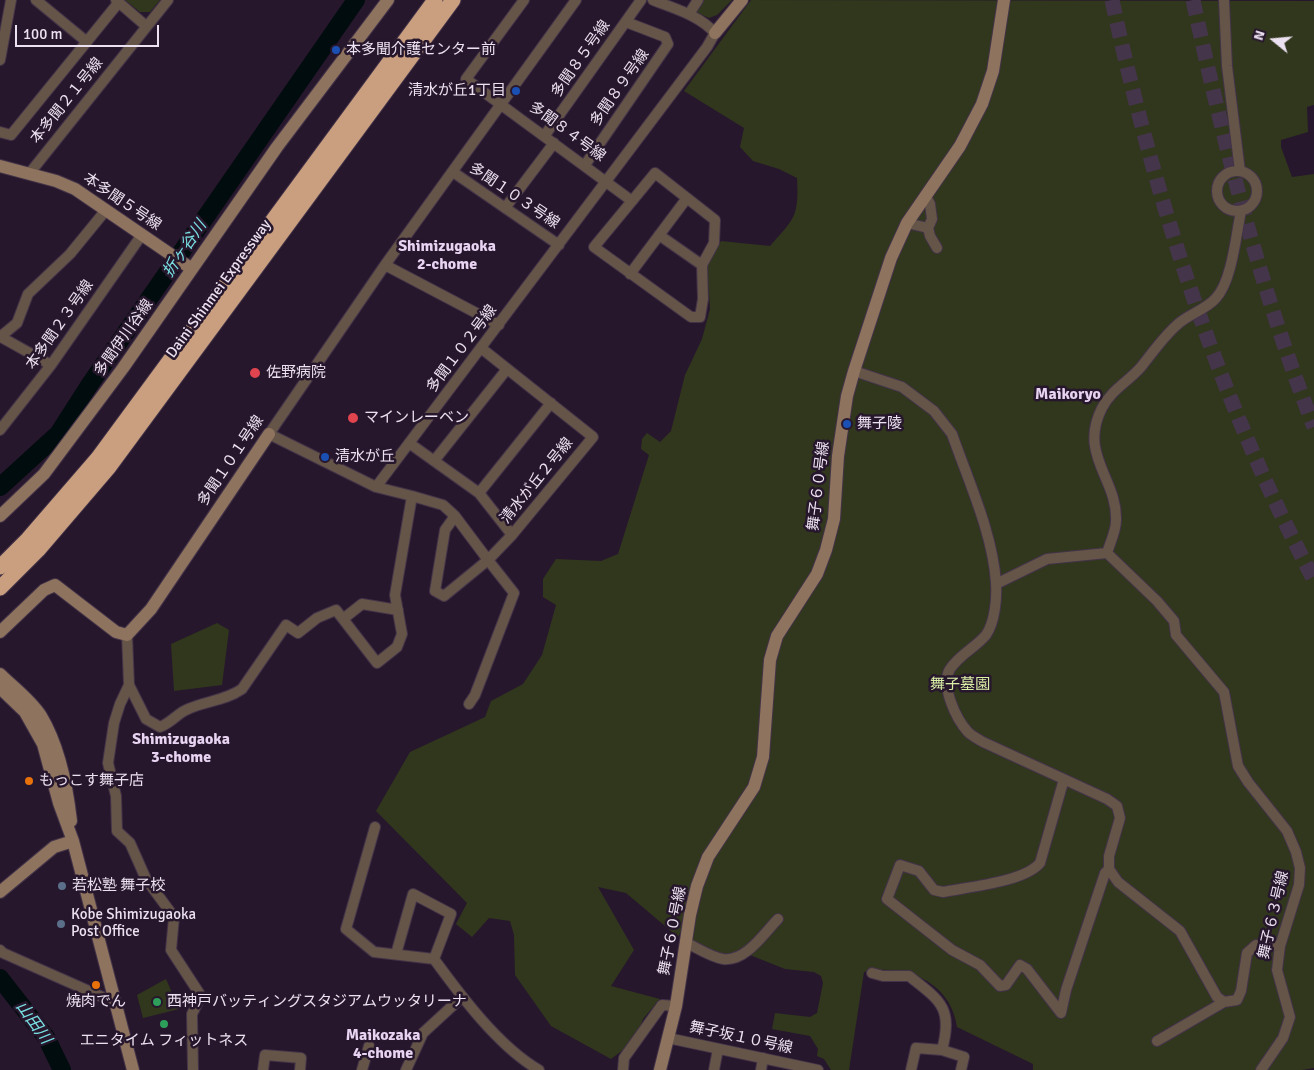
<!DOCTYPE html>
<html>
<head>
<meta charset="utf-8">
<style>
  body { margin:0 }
  #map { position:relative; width:1314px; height:1070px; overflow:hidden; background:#27172d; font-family:Signika,sans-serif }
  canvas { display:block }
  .north { position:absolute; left:1249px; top:15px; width:50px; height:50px; -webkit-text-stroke:4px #27172d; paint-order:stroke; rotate:287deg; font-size:14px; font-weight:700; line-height:20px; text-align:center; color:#ece1f0 }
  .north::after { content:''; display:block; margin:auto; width:18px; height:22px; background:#ece1f0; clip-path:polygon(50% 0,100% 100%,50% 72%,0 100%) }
  .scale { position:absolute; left:15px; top:25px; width:144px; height:22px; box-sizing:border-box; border:2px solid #ece1f0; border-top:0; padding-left:6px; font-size:15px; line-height:18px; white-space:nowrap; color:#ece1f0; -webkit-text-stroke:4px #27172d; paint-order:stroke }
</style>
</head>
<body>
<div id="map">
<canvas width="1314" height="1070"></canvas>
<div class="north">N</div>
<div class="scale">100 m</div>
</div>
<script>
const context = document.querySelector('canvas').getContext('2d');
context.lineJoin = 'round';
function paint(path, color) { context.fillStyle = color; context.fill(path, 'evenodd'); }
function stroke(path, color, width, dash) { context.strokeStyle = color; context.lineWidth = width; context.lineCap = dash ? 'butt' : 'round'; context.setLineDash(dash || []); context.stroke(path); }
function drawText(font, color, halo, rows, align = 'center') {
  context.font = font + ' Signika,"Noto Sans JP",sans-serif'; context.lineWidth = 5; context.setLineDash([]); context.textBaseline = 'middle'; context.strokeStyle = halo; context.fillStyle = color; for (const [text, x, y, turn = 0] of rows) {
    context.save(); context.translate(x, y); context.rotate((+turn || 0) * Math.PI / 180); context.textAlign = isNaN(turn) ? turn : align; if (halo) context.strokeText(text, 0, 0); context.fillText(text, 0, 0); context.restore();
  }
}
paint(new Path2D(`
  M125 0H160L150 12H140Z
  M702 0H732L717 15 709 18 695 12Z
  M751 0 1314 1V105L1307 107 1308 132 1281 140V147L1292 177 1314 174V1068L1302 1070H1033V1064L957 1027C951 982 905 963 864 972L849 1070H831L824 1059 817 1056 818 1049 810 1036 772 1029 775 1013 810 1017 817 1013 823 983 821 976 814 972 785 969 750 955 724 957 690 940 686 923 678 937 626 893 598 887 634 950 611 986 660 999 643 1019 635 1041 611 1059 551 1026 515 975 514 935 510 921 489 918 472 937 456 924 467 903 376 811 410 752 485 717 491 701 523 684 542 655 556 605 543 597V579L556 559 601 561 618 554 649 455 641 449 642 439 647 433 660 442 671 431 685 375 702 339 710 309 707 266 721 241 770 246C795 218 799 216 797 178L779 169 753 161 740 147 744 128 684 91Z
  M217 623 229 630 222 685 174 691 171 644Z
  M166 979 179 1009 143 1018 137 995Z`), '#30371d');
stroke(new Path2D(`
  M0 487 58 434 90 384 356 0
  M0 978 46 1037 62 1070`), '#000c0d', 18);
stroke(new Path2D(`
  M1112 0C1155 200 1218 398 1314 580
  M1193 0C1224 145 1260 289 1314 427`), '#45354a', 15, [15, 8]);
const street = new Path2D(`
  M36 0 87 42
  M116 0 146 26
  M524 0 466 79 632 201 655 173 715 220 714 243 702 265 703 299 700 317H691L594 247 632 201
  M1224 0 1227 66 1240 171
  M689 14 698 0
  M0 60 11 0
  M0 132 11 135 119 2
  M545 135 641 0
  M585 165 668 44 665 37 626 22
  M1217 191a20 20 0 1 1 40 0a20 20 0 1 1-40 0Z
  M453 172 559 245
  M29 174 168 0
  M925 195 930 204 932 219 928 228 930 236 937 248
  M505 208 554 143
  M907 223 928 228
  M659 235 702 265
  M385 265 499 325
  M630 274 687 198
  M0 337 17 323 28 294 70 254 106 210
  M1 337 51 365
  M854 371 902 387 934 411 952 434C968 480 993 534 996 583 997 598 995 622 986 635 975 648 960 654 950 669 940 685 956 719 968 732 972 736 978 739 983 742L1107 799 1117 806 1120 818 1109 856V869L1118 882 1180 931 1217 997 1224 1002 1237 1000 1241 991 1247 953 1256 945 1280 946
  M0 430 51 365 141 236
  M409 443 479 493 512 535
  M434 461 507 369
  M376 487 707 47 715 33C699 15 675 9 653 0
  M479 493 551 403
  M412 496 443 505 455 516 488 560 444 596 435 591 445 530 455 516
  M1107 553 1157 601 1174 621 1176 635 1224 692 1238 766 1248 782 1287 831 1296 852 1300 868 1299 885 1280 946 1277 970 1290 1017 1283 1038 1261 1070
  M1107 553C1110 543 1116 531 1116 521 1118 479 1078 455 1102 408 1111 390 1129 381 1141 367 1153 352 1164 336 1178 324 1189 314 1207 309 1216 298 1232 281 1236 235 1241 211
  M996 584 1047 559 1107 553
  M343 619 362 604 398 610
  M127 635 129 685 120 704 114 723 108 763 116 796 117 831 130 843 146 879 174 917 171 950 201 996 192 1014 193 1070
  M129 685 146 719 160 727C172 722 177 714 186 710 204 701 225 701 242 689L286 625 298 633 317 618 336 610 377 663 397 647 402 634 395 595 412 496 376 487 269 434 385 265 576 0
  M469 704 475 695 514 593 488 560 512 535 593 437 481 348
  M1064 779 1040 863C1024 882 968 887 943 892L934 890 919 871 900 865 887 899 952 950 980 965 1000 986 1006 985 1020 965 1027 969 1061 1013 1066 990 1105 873 1109 869
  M375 827 346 929 374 952 434 959C461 996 499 1047 539 1070
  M687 943C697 948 711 957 723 959 746 962 764 933 778 919
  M0 950 3 953 116 1003
  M396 954 413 894 451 914 434 959
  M872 973 883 976H909C941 1001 953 1008 942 1050
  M668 1038 818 1070
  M1157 1041 1224 1002
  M263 1070 265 1055 301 1058 300 1070
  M362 1070 369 1046
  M406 1070 423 1033 462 997
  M623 1070 624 1058 662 1005 676 1006
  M714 1070 718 1049
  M761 1070 763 1058
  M911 1070 916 1048 942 1050 964 1057 961 1070`);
const secondary = new Path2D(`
  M715 33 742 0
  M0 166 56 181 75 189 192 269
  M0 516 44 474 123 368 277 147 388 0
  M0 632 44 590 55 585 116 632 127 635 151 609 269 434
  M0 674C13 687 31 700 41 716 59 746 67 786 71 821
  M0 688 25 712 43 744 59 803 73 841 133 1070
  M0 892 54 847 73 841
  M660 1070 676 1006 690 915 697 886 708 857 754 787 763 757 770 660 777 636 817 574 826 550 834 519 838 456 847 396 854 371 891 258 907 223 960 146 982 104 993 71 1004 0`);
const highway = new Path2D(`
  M0 567 28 539 98 458 435 0
  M0 588 38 550 109 467 453 0`);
stroke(street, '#433348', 12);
stroke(secondary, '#433348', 14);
stroke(highway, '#433348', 17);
stroke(street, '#655448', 10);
stroke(secondary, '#8e735e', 12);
stroke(highway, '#c99f7f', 15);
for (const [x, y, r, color] of [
  [336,50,5,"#1a4fb4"],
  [516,91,5,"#1a4fb4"],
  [255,373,6,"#e0444e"],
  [353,418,6,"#e0444e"],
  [847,424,5,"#1a4fb4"],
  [325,457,5,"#1a4fb4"],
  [29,781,5,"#e8710a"],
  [62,886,5,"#5c6f8a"],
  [61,924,5,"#5c6f8a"],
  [96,985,5,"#e8710a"],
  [157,1002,5,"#2e9e5b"],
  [164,1024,5,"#2e9e5b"]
]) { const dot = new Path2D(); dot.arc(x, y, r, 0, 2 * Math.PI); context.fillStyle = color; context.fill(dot); stroke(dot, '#27172d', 2); }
drawText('15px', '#ece1f0', '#27172d', [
  ["本多聞介護センター前",346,50],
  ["清水が丘1丁目",506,91,"right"],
  ["佐野病院",266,373],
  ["マインレーベン",364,418],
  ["舞子陵",857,424],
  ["清水が丘",335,457],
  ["もっこす舞子店",39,781],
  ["若松塾 舞子校",72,886],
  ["Kobe Shimizugaoka",71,915],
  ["Post Office",71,932],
  ["焼肉でん",96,1002,"center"],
  ["西神戸バッティングスタジアムウッタリーナ",167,1002],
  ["エニタイム フィットネス",164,1041,"center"]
], 'left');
drawText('15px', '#ece1f0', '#27172d', [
  ["多聞８５号線",581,59,-55],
  ["多聞８９号線",620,88,-55],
  ["本多聞２１号線",67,101,-51],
  ["多聞８４号線",567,132,36],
  ["多聞１０３号線",514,196,34],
  ["本多聞５号線",122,202,34],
  ["Daini Shinmei Expressway",219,289,-54],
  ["本多聞２３号線",60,325,-55],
  ["多聞伊川谷線",124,338,-55],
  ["多聞１０２号線",462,349,-53],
  ["多聞１０１号線",231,461,-56],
  ["清水が丘２号線",537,481,-51],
  ["舞子６０号線",819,486,-83],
  ["舞子６３号線",1274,915,-77],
  ["舞子６０号線",673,931,-79],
  ["舞子坂１０号線",741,1038,12]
]);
drawText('15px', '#d9efa6', '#27172d', [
  ["舞子墓園",960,685]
]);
drawText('bold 16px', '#e8d4f2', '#27172d', [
  ["Shimizugaoka",447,247],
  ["2-chome",447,265],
  ["Maikoryo",1068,395],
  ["Shimizugaoka",181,740],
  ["3-chome",181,758],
  ["Maikozaka",383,1036],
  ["4-chome",383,1054]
]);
drawText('italic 16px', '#79e1e4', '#27172d', [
  ["折ヶ谷川",185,249,-56],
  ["山田川",33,1023,54]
]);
</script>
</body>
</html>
